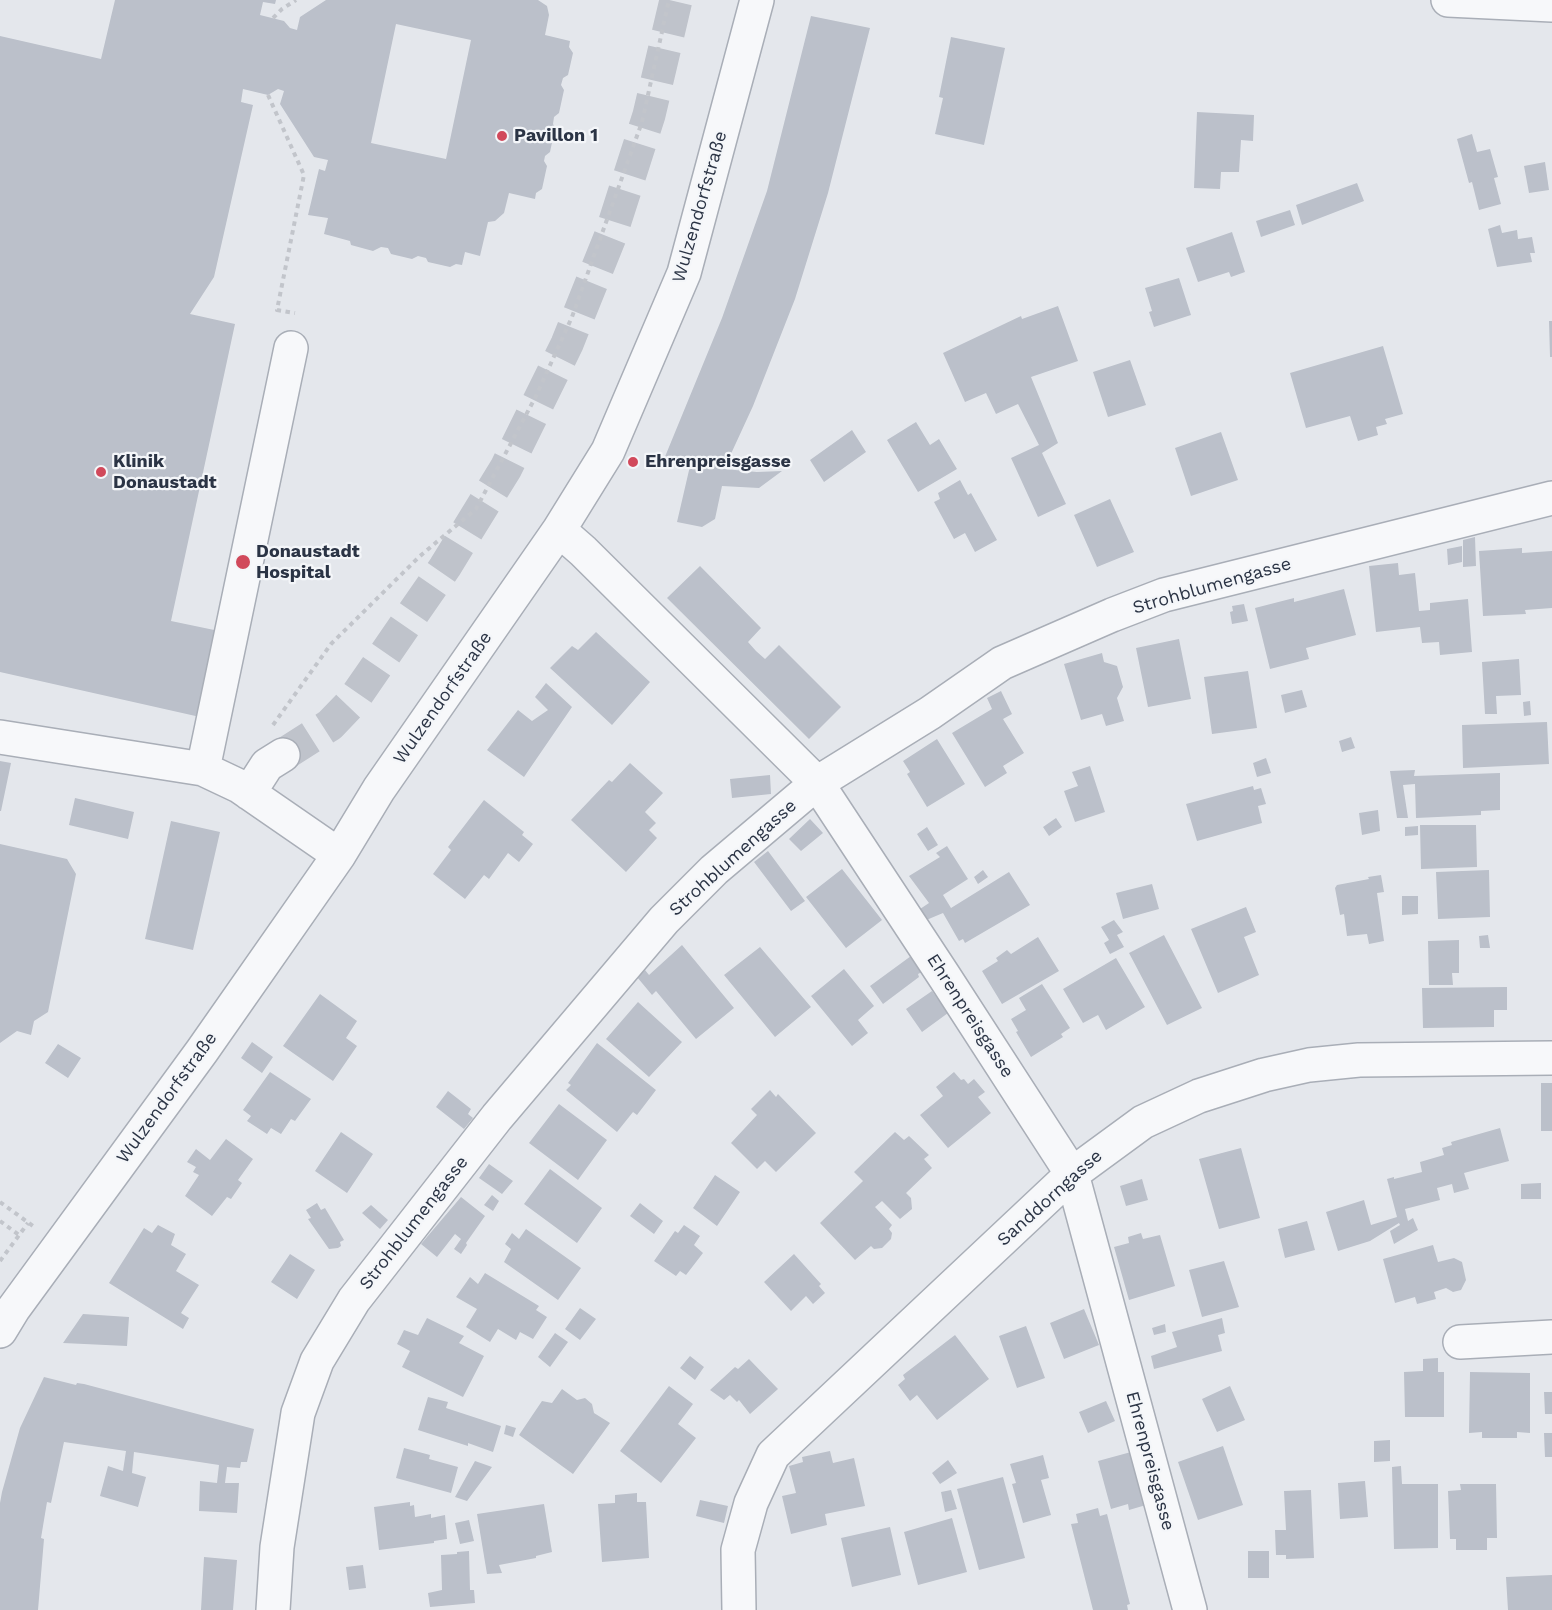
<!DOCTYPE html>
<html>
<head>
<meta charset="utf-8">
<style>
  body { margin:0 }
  canvas { display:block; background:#e4e7ec }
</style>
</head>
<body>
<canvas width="1552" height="1610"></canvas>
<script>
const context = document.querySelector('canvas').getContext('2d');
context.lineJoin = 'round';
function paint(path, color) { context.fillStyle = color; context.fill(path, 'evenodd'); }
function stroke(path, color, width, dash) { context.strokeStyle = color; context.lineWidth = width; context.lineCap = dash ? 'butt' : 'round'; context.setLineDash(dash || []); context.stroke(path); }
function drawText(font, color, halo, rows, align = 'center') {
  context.font = font + ' "Work Sans",sans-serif'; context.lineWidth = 4.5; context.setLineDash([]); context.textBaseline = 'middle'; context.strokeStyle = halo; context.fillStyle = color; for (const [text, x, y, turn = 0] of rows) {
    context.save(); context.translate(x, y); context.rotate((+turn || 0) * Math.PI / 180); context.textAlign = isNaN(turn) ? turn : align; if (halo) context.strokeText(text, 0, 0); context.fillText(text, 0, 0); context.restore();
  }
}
paint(new Path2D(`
  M115 0H276L275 4 263 2 260 15 284 21 290 28 297 30 300 17 326 0H538L547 6 549 15 545 35 570 41 569 47 573 53 568 75 563 78 561 85 564 90 559 113 554 117 553 124 555 128 550 152 545 156 544 161 547 166 542 189 536 193 535 199 509 193 504 213 495 221 488 222 480 256 465 252 462 265 456 264 450 267 428 262 426 258 418 256 412 259 391 254 388 248 381 247 373 251 351 245 350 241 324 234 328 218 308 215 319 169 325 171 328 160 314 157 280 104 284 91 278 89 268 95 243 89 241 102 253 105 214 277 190 314 235 324 171 621 219 631 200 717 0 672V36L101 59ZM396 24 471 40 446 159 371 143Z
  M811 16 870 28 828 193 795 299 753 406 724 469 757 472 782 471 759 488 722 486 715 519 702 527 677 522 690 466 662 464 722 318 767 191Z
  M951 37 1005 48 984 145 935 134 943 98 939 97Z
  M1197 112 1254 115 1253 141 1241 140 1239 172H1221L1220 189 1194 188Z
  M1472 134 1477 152 1490 149 1498 177 1494 178 1501 204 1479 210 1472 182 1469 183 1457 139Z
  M1545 162 1549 190 1529 193 1524 166Z
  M1357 183 1364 201 1302 225 1296 205Z
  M1290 210 1295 225 1261 237 1256 221Z
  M1500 225 1502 233 1517 230 1518 239 1532 237 1535 253H1530L1532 262 1497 267 1488 229Z
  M1232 232 1245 272 1231 277 1229 272 1198 282 1186 248Z
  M1179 278 1191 315 1154 327 1149 312 1152 311 1145 288Z
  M1058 306 1078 361 1031 377 1058 443 1042 453 1066 504 1038 517 1011 458 1039 445 1018 404 996 414 986 393 965 402 943 353 1021 316 1022 319Z
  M1549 321H1552V357H1550Z
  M1383 346 1403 414 1385 419 1387 424 1376 427 1378 435 1358 441 1350 416 1306 428 1290 373Z
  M1130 360 1146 405 1108 417 1093 372Z
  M916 422 930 445 939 439 957 469 918 492 887 440Z
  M852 430 866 452 824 482 810 460Z
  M1221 432 1238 480 1191 496 1175 448Z
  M960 480 968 495 971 493 997 540 975 552 965 533 954 539 934 502 940 499 938 493Z
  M1110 499 1134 552 1097 567 1074 515Z
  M1475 537 1476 566 1463 567V540Z
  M1462 546V562L1448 565 1447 549Z
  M1522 548V553L1552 551V608L1525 610 1526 614 1483 616 1479 551Z
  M1398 563 1399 575 1415 573 1419 611 1430 610V603L1468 599 1472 652 1440 655 1439 642 1422 643 1420 627 1376 632 1369 566Z
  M700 566 761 628 748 642 756 651 765 659 779 645 841 707 809 739 667 598Z
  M1344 589 1356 635 1306 648 1309 659 1270 669 1255 608 1294 598V602Z
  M1244 604 1248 621 1232 624 1230 612 1233 611 1232 606Z
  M596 632 650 682 612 725 550 668 572 646 578 650Z
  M1179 639 1191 699 1148 707 1136 648Z
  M1102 653 1104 662 1117 666 1123 687 1117 698 1124 721 1106 726 1102 714 1081 720 1064 664Z
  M1519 659 1521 695 1496 696 1497 714H1485L1482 662Z
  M1248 671 1257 728 1212 734 1204 677Z
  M546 683 572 707 524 777 487 750 518 710 532 721 548 710 535 697Z
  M1302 690 1307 707 1285 713 1281 695Z
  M1001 691 1012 714 1003 719 1024 753 1003 766 1007 773 985 787 952 733 992 709 987 698Z
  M1530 701 1531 715 1524 716 1523 702Z
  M1547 722 1549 764 1463 768 1462 725Z
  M1351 737 1355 748 1342 752 1339 741Z
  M937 739 965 784 927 807 907 774 910 772 903 761Z
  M1266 758 1271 773 1257 777 1253 763Z
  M0 761 11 763 1 811H0Z
  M630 763 663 793 645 812 656 823 649 830 657 838 626 872 571 820 609 780 612 782Z
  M1090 766 1105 812 1075 822 1064 791 1078 786 1072 772Z
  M1415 770 1414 776 1500 773V810L1481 811V815L1416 818 1415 784 1403 785 1408 818H1397L1390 771Z
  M770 775 771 794 732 798 730 779Z
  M1253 786 1254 790 1261 788 1266 804 1258 806 1262 823 1197 841 1186 804Z
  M75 798 134 812 128 839 69 825Z
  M484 800 524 832 522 835 533 844 519 862 508 853 489 879 484 875 465 899 433 874 451 850 448 847Z
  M1378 810 1380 831 1362 835 1359 813Z
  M1056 818 1062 827 1049 836 1043 827Z
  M810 819 823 833 801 851 789 839Z
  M171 821 220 832 193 950 145 939Z
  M1420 825H1476L1477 867 1421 869Z
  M1418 826V835L1405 836V827Z
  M927 827 938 845 928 851 917 834Z
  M0 844 67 859 76 874 48 1012 34 1021 31 1035 17 1031 0 1043Z
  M947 846 968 879 943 895 951 908 1009 872 1030 905 965 943 963 939 959 941 943 913 924 921 917 911 929 903 909 876 940 857 936 853Z
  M768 851 805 901 791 911 754 862Z
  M842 869 882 920 846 948 806 897Z
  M983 870 988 877 978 884 974 877Z
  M1489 870 1490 917 1438 919 1436 872Z
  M1381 875 1384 892 1377 893 1384 941 1369 944 1367 934 1347 936 1344 914 1340 915 1335 888 1337 885 1369 879 1368 877Z
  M1152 884 1159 909 1123 919 1116 893Z
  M1402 896H1418V914L1402 915Z
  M1246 907 1256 932 1244 937 1259 975 1218 993 1191 929Z
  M1114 920 1123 932 1117 935 1124 947 1110 954 1104 943 1109 940 1101 927Z
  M1164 935 1202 1008 1167 1025 1129 953Z
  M1488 935 1490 948H1480L1479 936Z
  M1038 937 1059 971 1002 1004 982 971 998 961 996 958 1007 950 1011 954Z
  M1459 940V973H1452L1453 985H1429L1428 941Z
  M682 945 734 1008 696 1039 656 991 652 995 637 977 645 970 649 975Z
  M760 947 811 1007 775 1037 724 975Z
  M911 956 922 972 918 974 919 977 883 1004 870 986Z
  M1116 958 1145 1007 1106 1030 1098 1015 1083 1023 1063 989Z
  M844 969 874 1006 858 1020 868 1033 852 1046 811 996Z
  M1042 984 1070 1028 1061 1034 1063 1037 1031 1057 1016 1032 1018 1031 1011 1019 1026 1010 1019 998Z
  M1507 987V1010H1494V1027L1423 1028 1422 988Z
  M932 991 948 1013 922 1032 906 1009Z
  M320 994 357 1021 346 1038 357 1046 333 1081 283 1046Z
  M638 1002 682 1042 649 1077 606 1039Z
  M252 1042 273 1057 262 1073 241 1058Z
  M597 1043 656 1090 637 1115 633 1112 617 1132 566 1090 571 1085 568 1083Z
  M58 1044 81 1058 68 1078 45 1063Z
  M270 1072 311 1099 295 1121 291 1119 281 1134 271 1128 267 1134 247 1121 251 1116 243 1110Z
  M954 1072 961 1080 964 1079 968 1084 974 1079 985 1092 978 1097 991 1113 948 1148 920 1115 943 1096 936 1087Z
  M1541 1083H1552V1131H1541Z
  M770 1090 776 1097 778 1094 816 1133 776 1172 765 1161 757 1169 731 1143 757 1115 751 1109Z
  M448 1091 471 1109 468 1114 473 1118 464 1129 436 1107Z
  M559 1104 607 1140 578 1180 529 1143Z
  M1500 1128 1509 1161 1464 1173 1469 1189 1454 1193 1452 1184 1437 1188 1440 1200 1405 1209 1408 1221 1413 1218 1418 1230 1394 1244 1390 1231 1400 1225 1399 1223 1370 1241 1338 1251 1326 1212 1364 1200 1371 1225 1397 1217 1387 1179 1394 1177V1179L1422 1172 1420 1162 1444 1155 1442 1148 1452 1145 1451 1142Z
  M341 1132 373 1154 347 1193 315 1171Z
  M895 1132 904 1140 909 1136 929 1155 924 1159 932 1168 906 1193 911 1198 912 1209 900 1219 882 1201 875 1207 892 1225 889 1229 892 1233 891 1239 882 1248 874 1249 871 1246 855 1260 820 1223 863 1181 854 1172Z
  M226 1139 253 1159 238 1180 242 1183 231 1199 227 1197 212 1216 185 1196 199 1175 193 1172 196 1167 187 1162 196 1149 210 1160Z
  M1241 1148 1260 1218 1219 1229 1199 1159Z
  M489 1164 513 1181 502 1194 479 1178Z
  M550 1169 602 1208 577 1243 524 1204Z
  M715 1175 740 1192 717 1226 693 1208Z
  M1142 1179 1148 1200 1126 1206 1120 1186Z
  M1541 1183V1199H1521V1184Z
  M492 1195 499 1201 493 1211 484 1205Z
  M461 1197 485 1216 466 1243 467 1245 461 1254 454 1249 461 1239 455 1234 437 1257 421 1244Z
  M317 1203 321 1210 325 1208 344 1240 340 1242 341 1246 338 1248 329 1249 308 1219 311 1218 306 1210Z
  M640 1203 663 1221 654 1234 630 1216Z
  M371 1205 388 1220 380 1229 362 1213Z
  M1307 1221 1315 1250 1285 1258 1278 1229Z
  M158 1225 175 1234 171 1245 186 1254 176 1271 199 1285 181 1313 189 1318 183 1329 109 1283 144 1228 152 1233Z
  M684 1225 700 1236 694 1245 703 1253 686 1275 680 1271 676 1276 654 1261 675 1231 678 1233Z
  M526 1229 581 1268 558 1300 504 1262 511 1249 505 1244 512 1233 519 1239Z
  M1141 1233 1143 1239 1160 1235 1175 1286 1129 1300 1114 1247 1129 1243 1128 1237Z
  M1433 1245 1438 1262 1454 1258 1462 1262 1466 1280 1461 1290 1453 1292 1446 1288 1434 1292 1436 1299 1417 1304 1415 1297 1395 1303 1383 1259Z
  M290 1254 315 1270 297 1299 271 1282Z
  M794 1254 821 1284 819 1286 825 1293 813 1304 806 1296 791 1311 764 1282Z
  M1224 1261 1239 1307 1202 1317 1189 1270Z
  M485 1273 539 1306 536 1310 547 1317 533 1339 520 1332 516 1340 498 1329 490 1342 466 1327 477 1309 456 1297 470 1277 478 1284Z
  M580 1308 596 1319 580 1340 565 1329Z
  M1084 1309 1099 1345 1064 1359 1050 1323Z
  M83 1314 129 1317 127 1346 63 1343Z
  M427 1318 464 1336 459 1343 484 1356 463 1397 402 1367 410 1351 397 1344 404 1330 418 1335Z
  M1222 1318 1225 1333 1218 1335 1222 1351 1154 1369 1151 1356 1177 1347 1172 1332Z
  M1165 1324 1166 1332 1154 1335 1152 1328Z
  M1026 1326 1045 1378 1017 1388 999 1336Z
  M555 1333 568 1342 550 1367 538 1357Z
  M955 1335 989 1379 937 1420 917 1395 910 1401 898 1385 905 1379 903 1375Z
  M690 1356 704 1367 695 1380 680 1368Z
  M1438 1358V1372H1444V1417H1405L1404 1372 1423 1371V1359Z
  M749 1359 778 1389 750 1414 739 1400 737 1402 730 1395 724 1400 710 1390 735 1367 738 1369Z
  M1470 1372 1530 1373V1433L1517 1432V1438H1482V1432L1469 1433Z
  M44 1377 76 1385 77 1383 84 1384 254 1429 247 1462H241L240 1468 227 1467 225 1483H239L237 1513 199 1511 200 1481 217 1483 219 1465 134 1452 132 1473 146 1477 138 1507 100 1496 108 1466 123 1471 126 1451 64 1442 51 1503 47 1502 41 1538 44 1539 38 1610H0V1503L2 1492 20 1428Z
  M669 1386 693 1404 678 1424 696 1438 661 1483 620 1451Z
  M1230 1386 1245 1420 1217 1432 1202 1399Z
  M562 1389 577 1400 585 1398 592 1404 594 1413 610 1423 573 1474 519 1435 542 1401 552 1403Z
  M1544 1392H1552V1414H1545Z
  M428 1397 448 1402 446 1408 501 1426 493 1452 468 1443V1446L418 1430Z
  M1106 1401 1115 1421 1088 1433 1079 1412Z
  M506 1425 516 1428 513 1437 504 1434Z
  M1544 1433H1552V1457H1545Z
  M1390 1440V1461L1374 1462V1441Z
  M1223 1446 1243 1505 1198 1520 1178 1462Z
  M404 1448 430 1455 429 1459 458 1467 451 1493 396 1478Z
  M830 1451 833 1463 854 1458 865 1506 825 1514 827 1525 791 1534 782 1496 796 1493 789 1466 803 1462 802 1457Z
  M1131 1452 1146 1505 1129 1510 1128 1504 1111 1509 1098 1461Z
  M1043 1455 1049 1478 1041 1480 1051 1515 1023 1523 1012 1484 1016 1483 1010 1464Z
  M948 1460 957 1473 940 1484 932 1473Z
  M475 1461 492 1467 467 1501 455 1497Z
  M1401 1466 1402 1484H1438V1548L1394 1549 1392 1467Z
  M1003 1477 1025 1558 979 1570 957 1489Z
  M1365 1481 1368 1517 1340 1519 1338 1483Z
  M1460 1484H1496L1497 1538H1487V1550H1456V1539H1450L1448 1491 1461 1490Z
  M951 1490 957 1509 945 1512 941 1492Z
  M1311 1490 1314 1558 1286 1559V1555H1276L1275 1530H1286L1284 1491Z
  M637 1493V1502H646L649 1558 602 1562 598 1504 615 1503V1495Z
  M700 1500 728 1506 724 1523 696 1516Z
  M410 1502V1506L414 1505 415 1517 431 1514V1518L445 1515 447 1539 434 1541V1543L379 1550 374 1507Z
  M544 1504 552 1552 536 1556V1558L499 1565 502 1573 487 1574 477 1514Z
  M1098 1508 1100 1516 1107 1514 1130 1604 1127 1605 1128 1610H1093L1071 1524 1078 1523 1076 1514Z
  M952 1518 967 1572 918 1585 904 1532Z
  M469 1520 474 1541 460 1544 455 1523Z
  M890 1527 901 1575 852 1587 841 1538Z
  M469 1551 470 1590H474L475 1603 430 1607 428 1593 442 1590 441 1555 457 1554V1552Z
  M1248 1551H1269V1578H1248Z
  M204 1557 237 1560 233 1610H201Z
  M363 1565 366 1588 349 1590 346 1567Z
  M1552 1575V1610H1508L1506 1577Z`), '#bbc0ca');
stroke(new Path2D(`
  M283 755 330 725 352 702 445 567 506 468 567 344 610 237 649 115 676 0`), '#bfc3cb', 33, [33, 16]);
const minor = new Path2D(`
  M1448 0 1552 5
  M559 530 583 551 817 783 944 976 1072 1174 1190 1610
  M0 737 203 769 239 786 339 855
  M203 769 291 348
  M249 793 267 765 283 755
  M0 1331 14 1308 202 1051 339 855 379 789 559 530 608 451 684 273 757 0
  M1460 1342 1552 1337
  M273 1610 277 1547 298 1413 317 1361 354 1300 497 1117 664 920 714 870 817 783 930 713 1002 663 1112 615 1164 595 1552 498
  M739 1610 738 1550 751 1503 773 1455 1072 1174 1143 1122 1199 1096 1264 1075 1309 1065 1359 1060 1552 1058`);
stroke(minor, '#a9aeb7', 36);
stroke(new Path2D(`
  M273 18 282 9 296 0
  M268 95 304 175 277 310 295 313
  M273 725 331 644 420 556 476 509 536 396 572 317 642 122 669 0
  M0 1202 33 1226
  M0 1221 19 1235
  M0 1261 28 1223`), '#c2c5cb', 4, [4.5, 4.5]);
stroke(minor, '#f7f8fa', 33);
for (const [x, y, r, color] of [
  [502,136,6,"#d1495b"],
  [633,462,6,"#d1495b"],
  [101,472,6,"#d1495b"],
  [243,562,8,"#d1495b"]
]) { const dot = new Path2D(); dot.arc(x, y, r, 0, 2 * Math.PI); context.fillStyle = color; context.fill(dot); stroke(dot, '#f4f6f9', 2); }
drawText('bold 18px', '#2b3445', '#f4f6f9', [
  ["Pavillon 1",514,136],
  ["Klinik",113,462],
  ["Donaustadt",113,483],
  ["Ehrenpreisgasse",645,462],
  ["Donaustadt",256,552],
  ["Hospital",256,573]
], 'left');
drawText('18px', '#2b3445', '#f4f6f9', [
  ["Wulzendorfstraße",700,207,-74],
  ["Strohblumengasse",1212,586,-16],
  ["Wulzendorfstraße",443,698,-55],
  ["Strohblumengasse",733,858,-42],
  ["Ehrenpreisgasse",970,1016,57],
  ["Wulzendorfstraße",167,1098,-54],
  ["Sanddorngasse",1050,1198,-42],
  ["Strohblumengasse",414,1223,-52],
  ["Ehrenpreisgasse",1150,1461,75]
]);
</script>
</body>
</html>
